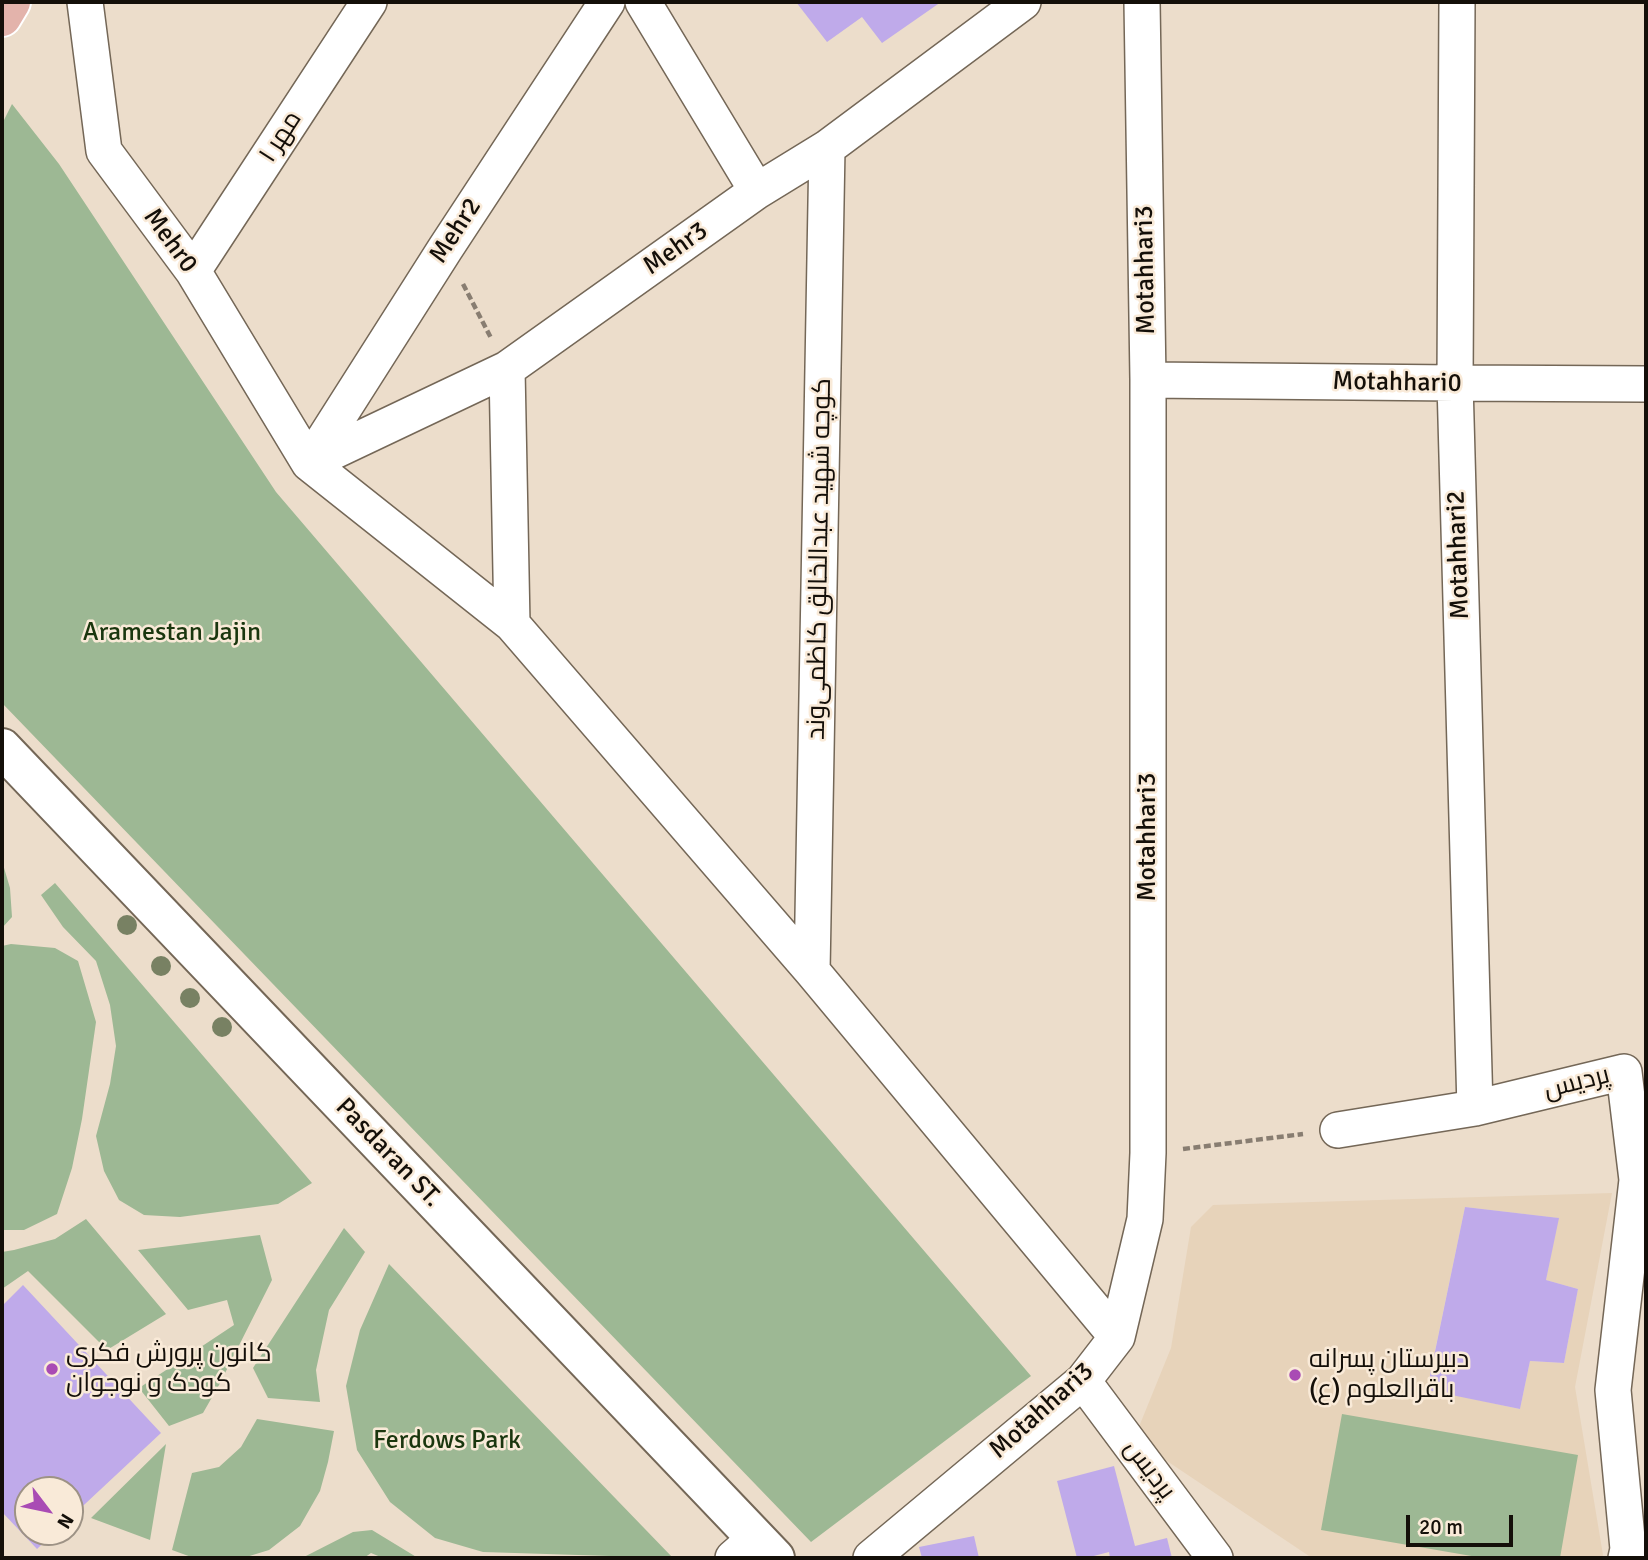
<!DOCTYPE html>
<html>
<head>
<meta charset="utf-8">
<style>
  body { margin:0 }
  #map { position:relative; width:1648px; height:1560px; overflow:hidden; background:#ecddcb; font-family:Signika,sans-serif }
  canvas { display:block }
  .frame { position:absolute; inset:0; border:4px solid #140f09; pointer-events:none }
  .north { position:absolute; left:14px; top:1476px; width:70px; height:70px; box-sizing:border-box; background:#f9ead8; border:2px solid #9d9285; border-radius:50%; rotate:122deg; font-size:19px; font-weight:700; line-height:28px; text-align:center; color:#140f09 }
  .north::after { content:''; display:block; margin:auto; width:24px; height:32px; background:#a94bb4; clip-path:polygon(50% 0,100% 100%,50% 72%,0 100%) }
  .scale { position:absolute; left:1406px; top:1515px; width:107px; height:32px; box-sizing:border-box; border:4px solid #140f09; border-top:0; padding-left:9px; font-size:21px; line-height:24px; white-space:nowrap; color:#140f09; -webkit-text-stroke:5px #f9ead8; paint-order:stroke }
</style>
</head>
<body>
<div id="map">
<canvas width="1648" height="1560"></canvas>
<div class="frame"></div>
<div class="north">N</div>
<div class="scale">20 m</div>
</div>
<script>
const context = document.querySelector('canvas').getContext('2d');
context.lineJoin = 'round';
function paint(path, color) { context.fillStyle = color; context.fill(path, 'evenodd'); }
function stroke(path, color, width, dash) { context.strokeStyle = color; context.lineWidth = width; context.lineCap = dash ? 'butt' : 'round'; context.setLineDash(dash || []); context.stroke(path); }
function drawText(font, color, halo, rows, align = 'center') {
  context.font = font + ' Signika,Cairo,sans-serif'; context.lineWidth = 5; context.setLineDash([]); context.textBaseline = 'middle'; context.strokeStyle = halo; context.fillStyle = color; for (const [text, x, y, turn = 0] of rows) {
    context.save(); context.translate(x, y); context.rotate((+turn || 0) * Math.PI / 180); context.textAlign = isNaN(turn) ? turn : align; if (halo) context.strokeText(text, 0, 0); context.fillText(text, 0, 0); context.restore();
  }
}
paint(new Path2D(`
  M1612 1193 1575 1387 1603 1555 1602 1558H1312L1134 1439 1171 1348 1191 1227 1213 1205ZM1465 1207 1558 1218 1546 1280 1578 1289 1564 1363 1530 1361 1520 1409 1427 1389Z`), '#e7d3ba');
paint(new Path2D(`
  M12 104 59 164 276 492 1031 1376 811 1542 2 703V124Z
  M2 861 10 888 12 917 2 928Z
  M55 883 312 1183 278 1204 180 1217 144 1215 119 1200 104 1171 96 1136 110 1084 116 1046 110 1005 96 961 63 927 41 895Z
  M11 944 55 948 78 961 96 1022 82 1119 72 1168 57 1214 24 1230H2V946Z
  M86 1219 166 1314 107 1350 28 1271 2 1289V1252L14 1250 55 1239Z
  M344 1228 365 1252 329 1310 316 1370 320 1402 268 1398 253 1368Z
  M260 1235 272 1280 219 1385 203 1413 169 1426 139 1388 234 1325 227 1300 188 1310 138 1250Z
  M389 1264 673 1558 483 1552 435 1538 390 1502 357 1450 346 1386 360 1330Z
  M1342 1414 1578 1455 1560 1558H1483L1321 1530Z
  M257 1419 334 1431 328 1462 320 1491 300 1526 269 1550 243 1558H194L172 1550 192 1473 219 1467 241 1447Z
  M166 1444 150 1540 91 1518Z
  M372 1530 418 1558H383L371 1553 364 1558H302L353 1532Z`), '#9db894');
paint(new Path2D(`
  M796 2H941L882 43 862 17 827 42Z
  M1465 1207 1559 1218 1546 1280 1578 1289 1564 1363 1530 1361 1520 1409 1427 1390Z
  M23 1285 161 1433 70 1518V1490H28V1532H55L37 1549 2 1512V1306Z
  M1114 1466 1135 1546 1167 1538 1172 1558H1110L1109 1552 1086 1558H1077L1057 1481Z
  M974 1536 979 1558H922L919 1547Z`), '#bfaaea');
const street = new Path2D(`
  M85 2 104 151 193 271 309 463 512 624 812 971 1117 1337
  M643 2 757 191
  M1457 2 1455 383 1475 1108
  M193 271 369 2
  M507 369 512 624
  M1148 380 1455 383 1646 384
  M309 463 507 369 757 191 827 148 1023 2
  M309 463 445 249 607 2
  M812 971 827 148
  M1338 1130 1475 1108 1624 1072 1637 1180 1613 1390 1628 1549 1626 1558
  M1083 1381 1215 1558
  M733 1558 756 1538
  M871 1558 1083 1381 1117 1337 1145 1219 1148 1153V380L1142 2`);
const secondary = new Path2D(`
  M2 748 775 1558`);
const primary = new Path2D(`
  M2 17 11 2`);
stroke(street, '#746757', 38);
stroke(secondary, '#746757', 42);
stroke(primary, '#fff', 42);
stroke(new Path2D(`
  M463 284 491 338
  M1183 1149 1303 1134`), '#887d71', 4.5, [7, 3.5]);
stroke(street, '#fff', 35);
stroke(secondary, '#fff', 38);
stroke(primary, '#e3b3ab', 38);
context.fillStyle = '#788163';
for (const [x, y] of [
  [127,925],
  [161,966],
  [190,998],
  [222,1027]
]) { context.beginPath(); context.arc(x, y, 10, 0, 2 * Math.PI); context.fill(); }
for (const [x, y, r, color] of [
  [52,1369,7,"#a94bb4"],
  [1295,1375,7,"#a94bb4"]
]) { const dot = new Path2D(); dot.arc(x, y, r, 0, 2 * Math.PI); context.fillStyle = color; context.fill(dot); stroke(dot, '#f9ead8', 2.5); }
drawText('26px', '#140f09', '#f9ead8', [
  ["مهر ۱",281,137,-57],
  ["Mehr2",456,231,-57],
  ["Mehr0",170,241,54],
  ["Mehr3",676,249,-35],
  ["Motahhari3",1146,270,-91],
  ["Motahhari0",1397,383,1],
  ["Motahhari2",1459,555,-92],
  ["کوچه شهید عبدالخالق کاظمی‌وند",820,559,-89],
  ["Motahhari3",1148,837,-90],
  ["پردیس",1577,1083,-14],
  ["Pasdaran ST.",388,1153,46],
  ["Motahhari3",1042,1411,-42],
  ["پردیس",1149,1470,53]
]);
drawText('26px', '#1a360e', '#f9ead8', [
  ["Aramestan Jajin",172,633],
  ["Ferdows Park",447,1441]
]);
drawText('26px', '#140f09', '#f9ead8', [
  ["کانون پرورش فکری",66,1354],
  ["کودک و نوجوان",66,1384],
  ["دبیرستان پسرانه",1309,1360],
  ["باقرالعلوم (ع)",1309,1390]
], 'left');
</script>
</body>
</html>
